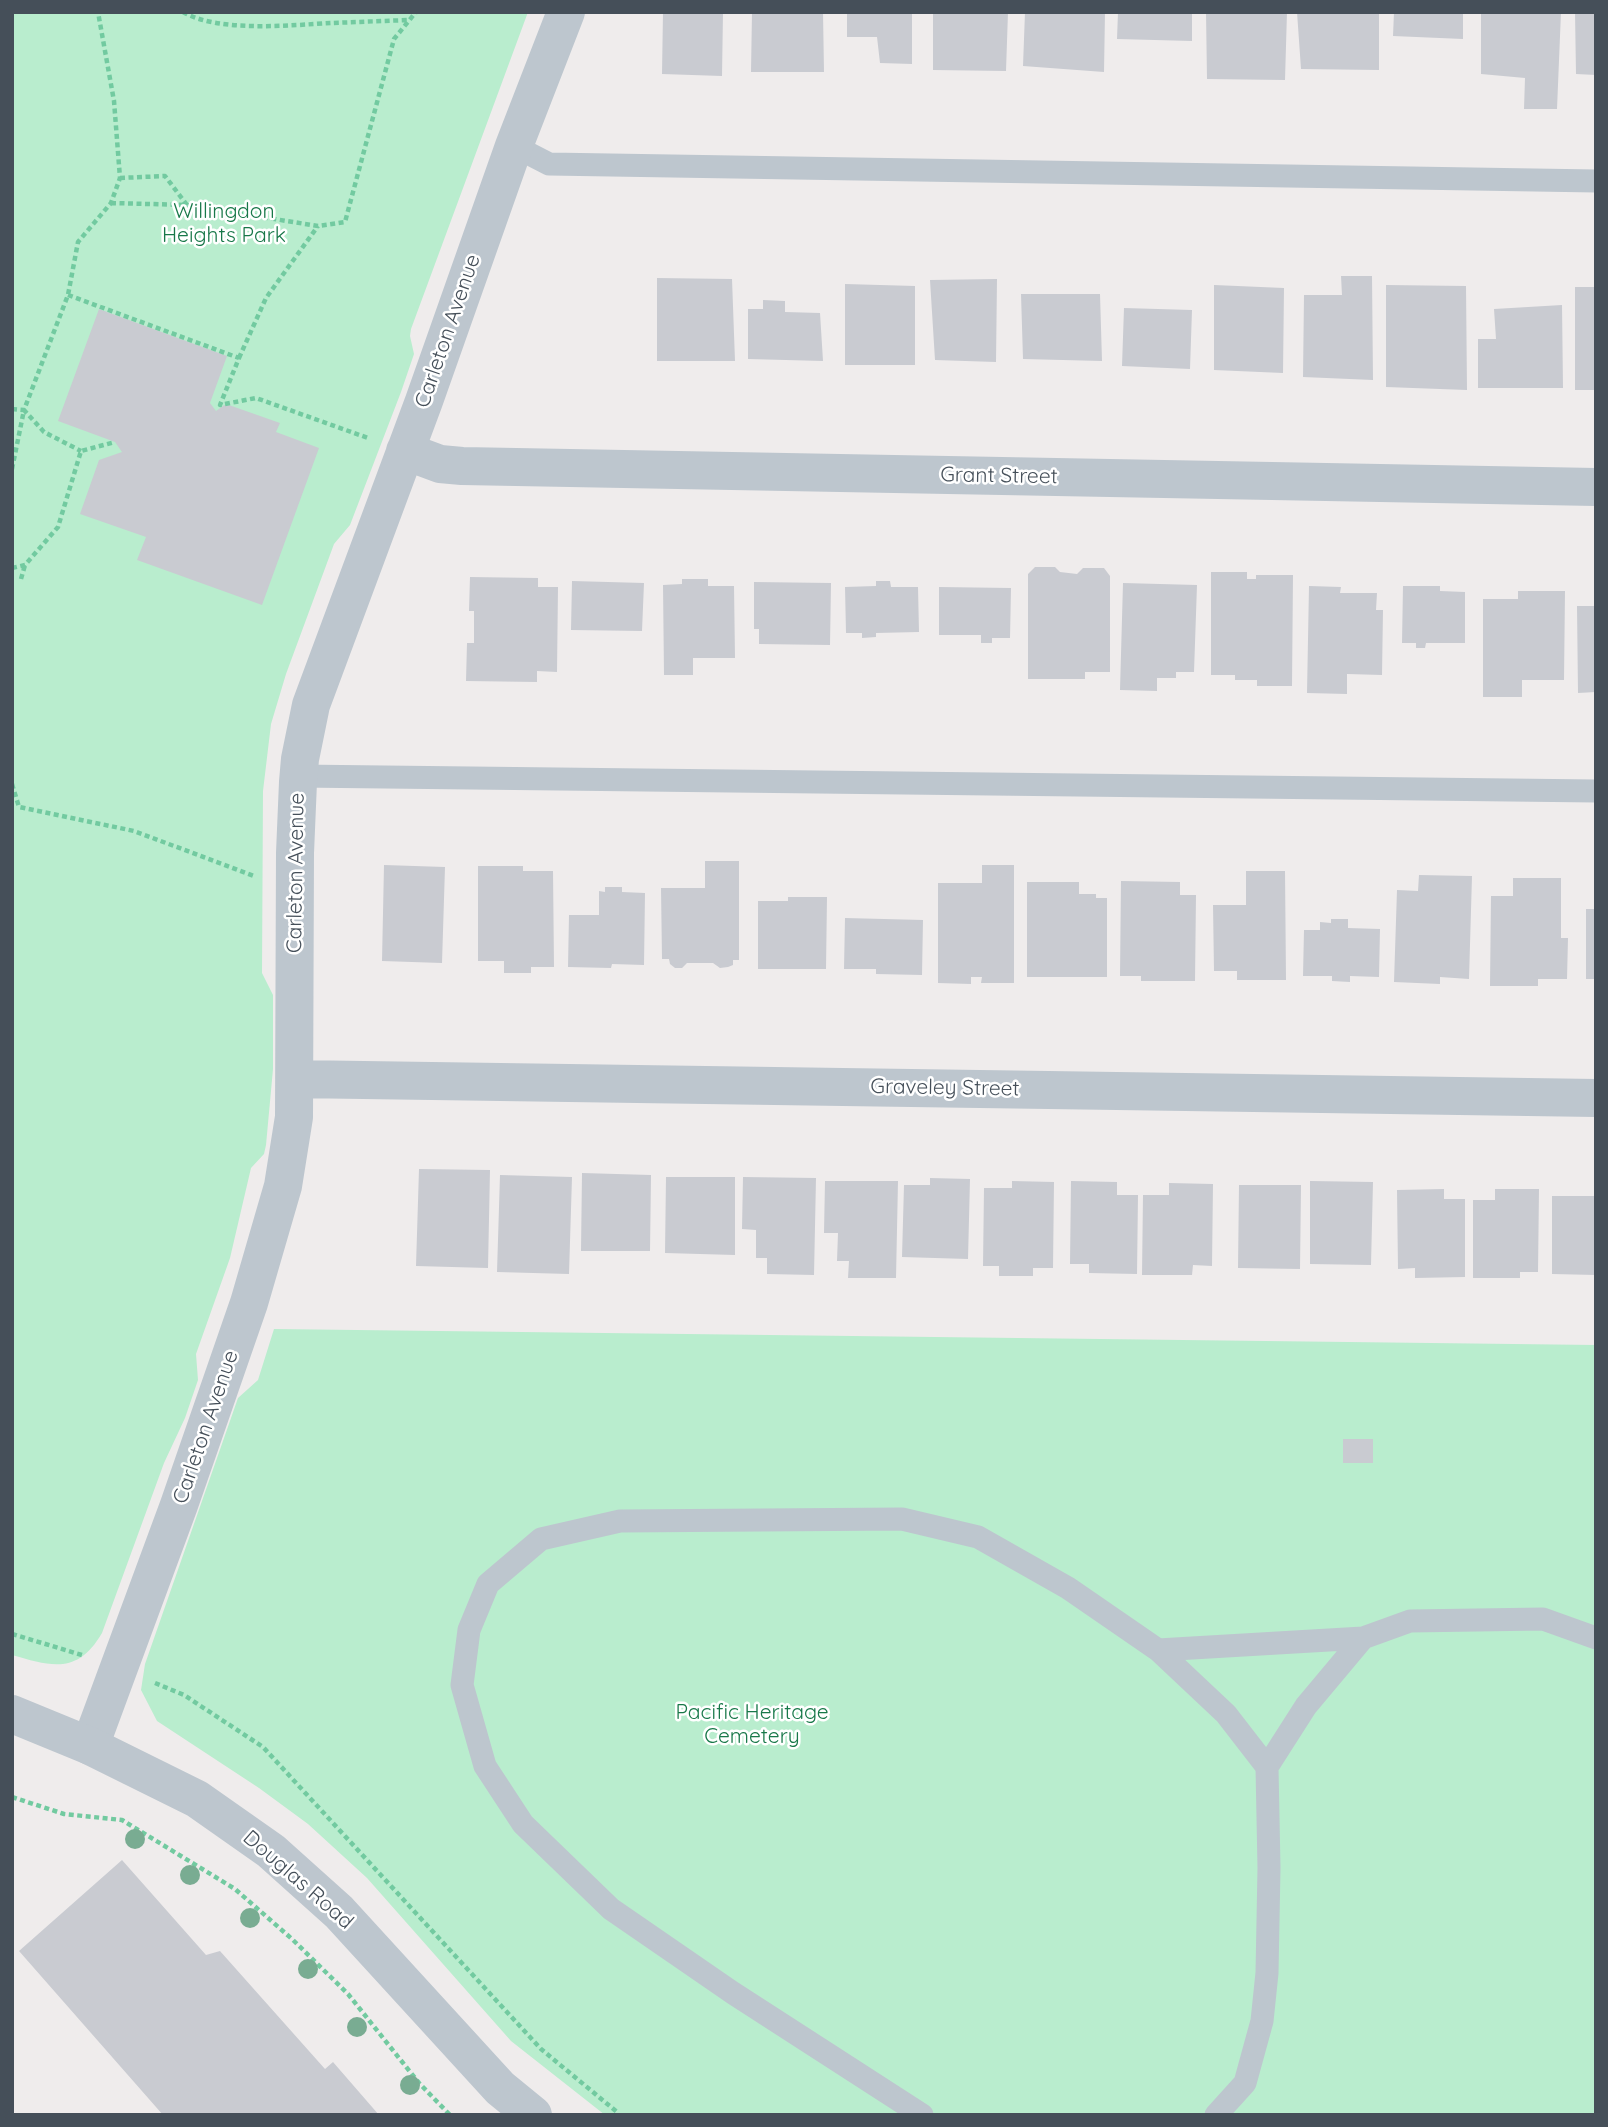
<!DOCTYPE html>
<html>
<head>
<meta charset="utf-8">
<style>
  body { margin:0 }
  #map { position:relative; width:1608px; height:2127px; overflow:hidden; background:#efecec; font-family:Quicksand,sans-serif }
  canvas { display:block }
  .frame { position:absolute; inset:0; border:14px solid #454f59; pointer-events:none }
</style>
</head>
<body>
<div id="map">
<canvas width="1608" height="2127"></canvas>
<div class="frame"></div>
</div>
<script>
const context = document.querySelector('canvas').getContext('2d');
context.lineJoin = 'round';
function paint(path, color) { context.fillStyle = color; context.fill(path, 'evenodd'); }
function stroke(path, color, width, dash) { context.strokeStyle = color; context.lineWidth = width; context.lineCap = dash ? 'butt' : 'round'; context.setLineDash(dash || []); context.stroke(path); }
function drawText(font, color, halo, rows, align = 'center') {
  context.font = font + ' Quicksand,sans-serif'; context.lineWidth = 5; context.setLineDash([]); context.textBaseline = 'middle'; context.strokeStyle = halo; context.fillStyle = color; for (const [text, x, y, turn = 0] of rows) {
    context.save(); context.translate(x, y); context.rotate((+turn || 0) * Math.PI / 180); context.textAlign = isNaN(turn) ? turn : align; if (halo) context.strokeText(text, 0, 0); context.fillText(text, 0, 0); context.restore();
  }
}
paint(new Path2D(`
  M12 12H528L411 329 410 336 414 354 401 392 350 525 334 544 286 674 271 724 263 791 262 973 273 995V1069L266 1145 264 1154 251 1168 230 1258 196 1354 198 1380 185 1418 164 1463 102 1633C78 1674 53 1667 12 1655Z
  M274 1329 1596 1345V2115H605L511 2041 367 1878 308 1824 259 1788 157 1721 141 1690 145 1664 238 1398 258 1380Z`), '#b9edce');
paint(new Path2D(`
  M663 12H723L722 76 662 74Z
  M752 12H823L824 72H751Z
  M847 12H912V64L880 63 877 37H847Z
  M933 12H1008L1006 71 933 70Z
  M1025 12H1105L1104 72 1023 66Z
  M1118 12H1192V41L1117 39Z
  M1206 12H1287L1285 80 1207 79Z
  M1297 12H1379V70L1301 69Z
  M1394 12H1463V39L1393 36Z
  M1481 12H1561L1557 109H1524L1525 78 1481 74Z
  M1575 12H1596V75L1576 74Z
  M1341 276H1372L1373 380 1303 377 1304 295H1342Z
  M657 278 732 279 735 361H657Z
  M997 279 996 362 935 360 930 280Z
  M845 284 915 286V365H845Z
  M1214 285 1284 288 1283 373 1214 370Z
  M1386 285 1466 286 1467 390 1386 387Z
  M1575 287H1596V390H1575Z
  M1021 294H1100L1102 361 1023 359Z
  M763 300 785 301V312L820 313 823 361 748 359V309H763Z
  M1562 305 1563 388H1478V339H1496L1494 309Z
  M1124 308 1192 310 1190 369 1122 366Z
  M99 309 227 356 210 403 216 411 226 404 280 423 276 432 319 448 262 605 137 560 146 537 80 514 99 460 122 452 115 442 58 421Z
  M1035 567H1055L1060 572 1077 574 1083 568H1104L1110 576V672H1085V679H1028V574Z
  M1211 572H1247V579H1256V575H1293L1292 686H1257V680H1235V675H1211Z
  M470 577 538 578V587H558L557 672 537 671V682L466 681 467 643H474V611H469Z
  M682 579H708V586H734L735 658H693V675H664L663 585 682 584Z
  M572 581 644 583 642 631 571 630Z
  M876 581H890L891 587H918L919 632 876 633V637L862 638V633H846L845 587 876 586Z
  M754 582 831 583 830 645 759 644V629H754Z
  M1123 583 1197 585 1194 672H1176V678H1157V691L1120 690Z
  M1309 586 1341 587 1340 593H1377L1376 610H1383L1382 675 1347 674V694L1307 693Z
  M1403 586H1440V591L1465 592V643H1426L1425 648H1416V643H1402Z
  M939 587 1011 588 1010 638H992V643H981V635H939Z
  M1518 591H1565L1564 680H1522V697H1483V599H1518Z
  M1577 606H1596V692L1578 693Z
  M705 861H739V960H733V965L728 967 720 968 713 963H687L682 968H675L670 964 669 959H662L661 888H705Z
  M384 865 445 867 442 963 382 961Z
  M982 865H1014V983H981L982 977H971V984L938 983V883H982Z
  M478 866H523V871H553L554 967H531V973H504V961H478Z
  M1246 871H1285L1286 980H1237V971H1214L1213 905H1246Z
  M1419 875 1472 876 1469 979 1440 977V984L1394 982 1397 890 1418 891Z
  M1513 878H1561V938H1568L1567 979H1538V986H1490L1491 896H1513Z
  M1121 881 1180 882V895H1196L1195 981H1141V976H1120Z
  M1027 882H1079V894H1096V898H1107V977H1027Z
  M605 887H622V892L645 893 644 965 612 964 611 968 568 967 569 915H599V891L605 892Z
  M788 897H827L826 969H758V901H788Z
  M1586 909H1596V979H1586Z
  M845 918 923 920 922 975 876 974V969H844Z
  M1331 919H1348V928L1380 929 1379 977 1350 976V982L1332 981V976H1303L1304 930H1320V922L1331 923Z
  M419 1169 490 1170 488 1268 416 1266Z
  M582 1173 651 1175 650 1251H581Z
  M500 1175 572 1177 569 1274 497 1272Z
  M666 1177H735V1255L665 1253Z
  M743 1177 816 1178 814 1275 767 1274V1258H756V1230L742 1229Z
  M930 1178 970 1179 968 1259 902 1257 904 1185H930Z
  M825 1181H898L896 1278H848L849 1261H837L838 1233H824Z
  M1012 1181 1054 1182 1053 1268H1033V1276H999V1266H983L984 1188H1012Z
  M1071 1181 1117 1182V1195H1138L1137 1274 1089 1273V1264H1070Z
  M1310 1181 1373 1182 1371 1265 1310 1264Z
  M1169 1183 1213 1184 1212 1266 1193 1265 1192 1275H1142L1143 1195H1169Z
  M1239 1185H1301L1300 1269 1238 1268Z
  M1444 1189V1199H1465V1277L1415 1278V1268L1398 1269 1397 1190Z
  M1495 1189H1539L1538 1272H1520V1278H1473V1200H1495Z
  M1552 1196H1596V1275L1552 1274Z
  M1343 1439H1373V1463H1343Z
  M122 1860 206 1955 220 1951 325 2069 333 2062 379 2115H163L19 1951Z`), '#c9cbd1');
stroke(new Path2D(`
  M183 12C219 33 291 25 332 23 357 22 382 21 408 20
  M120 178 165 176 187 205
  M111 203 187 205 318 226 345 222 394 39 416 12
  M68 295 239 358 220 405 256 398 368 438
  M239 358 266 298 318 226
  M12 409 24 410 68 295 78 242 111 203 120 178 114 101 98 12
  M12 469 24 410 44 432 81 451
  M12 568 25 565 58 527 81 451 115 442
  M21 579 25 565
  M12 784 19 807 134 831 254 876
  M12 1634 82 1655
  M155 1683 184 1695 263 1747 541 2049 617 2112
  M12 1797 64 1814 122 1820 235 1889 292 1939 348 1994 419 2083 450 2115`), '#72caa0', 4.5, [5, 3.5]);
stroke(new Path2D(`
  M514 146 549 164 1596 181
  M298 776 1596 791
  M1158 1650 1226 1714 1267 1767 1269 1868 1267 1973 1262 2021 1245 2083 1216 2115
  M1267 1767 1306 1706 1363 1638
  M922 2115 733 1993 611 1909 523 1824 485 1766 462 1685 469 1630 488 1584 541 1539 620 1521 902 1519 978 1537 1068 1588 1158 1650 1363 1638 1410 1621 1543 1619 1596 1638`), '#bdc6ce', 23);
stroke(new Path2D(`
  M405 451 440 464 462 466 1596 487
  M295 1079 1596 1098
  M90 1746 179 1505 249 1303 283 1186 294 1117 295 853 298 782 300 759 311 705 424 401 514 146 566 12`), '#bdc6ce', 38);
stroke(new Path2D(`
  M12 1714 90 1746 197 1799 271 1851 339 1912 500 2088 533 2115`), '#bdc6ce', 38);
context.fillStyle = '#79ac92';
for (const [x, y] of [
  [135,1839],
  [190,1875],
  [250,1918],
  [308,1969],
  [357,2027],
  [410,2085]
]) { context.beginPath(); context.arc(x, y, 10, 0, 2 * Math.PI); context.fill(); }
drawText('21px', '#187849', '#fff', [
  ["Willingdon",224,212],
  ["Heights Park",224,236],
  ["Pacific Heritage",752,1713],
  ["Cemetery",752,1737]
]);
drawText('21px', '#454f59', '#fff', [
  ["Carleton Avenue",448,331,-71],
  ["Grant Street",999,476,1],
  ["Carleton Avenue",296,873,-89],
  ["Graveley Street",945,1088,1],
  ["Carleton Avenue",206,1427,-71],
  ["Douglas Road",298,1880,41]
]);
</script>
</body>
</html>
